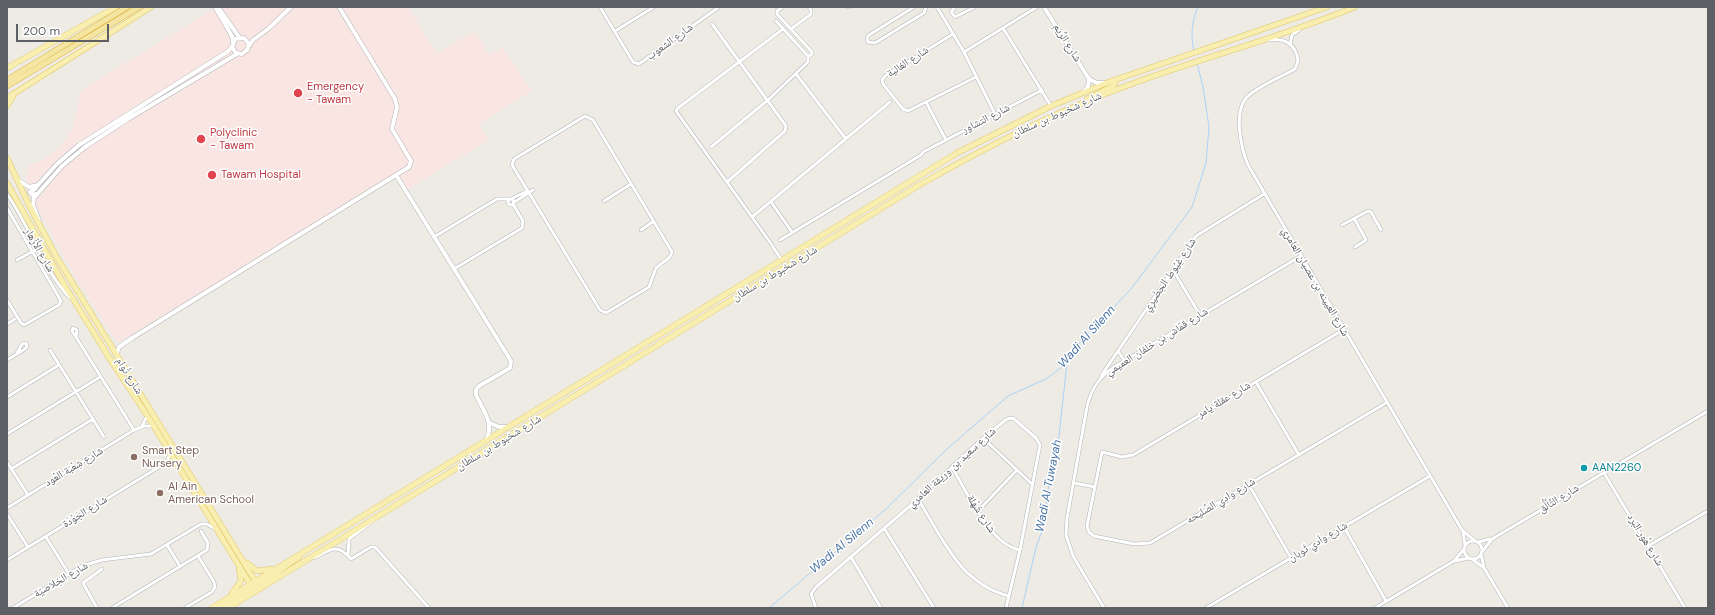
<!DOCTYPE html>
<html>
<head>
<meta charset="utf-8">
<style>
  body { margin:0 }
  #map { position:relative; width:1715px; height:615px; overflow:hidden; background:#edebe4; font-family:"DM Sans",sans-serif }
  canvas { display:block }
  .frame { position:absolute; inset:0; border:8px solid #5c5f63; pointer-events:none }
  .scale { position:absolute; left:16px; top:24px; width:93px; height:18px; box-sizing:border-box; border:2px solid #5c5f63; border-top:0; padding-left:5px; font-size:12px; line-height:14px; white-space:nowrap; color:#5c5f63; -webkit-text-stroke:3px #fff; paint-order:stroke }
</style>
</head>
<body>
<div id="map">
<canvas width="1715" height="615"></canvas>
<div class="frame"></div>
<div class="scale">200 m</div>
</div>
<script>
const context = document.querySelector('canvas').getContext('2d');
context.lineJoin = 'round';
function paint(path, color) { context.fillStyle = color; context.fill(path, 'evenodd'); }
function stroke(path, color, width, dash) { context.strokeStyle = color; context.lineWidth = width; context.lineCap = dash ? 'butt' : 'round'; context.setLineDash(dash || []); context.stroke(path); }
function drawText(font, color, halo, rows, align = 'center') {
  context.font = font + ' "DM Sans","Noto Naskh Arabic",sans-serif'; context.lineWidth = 3; context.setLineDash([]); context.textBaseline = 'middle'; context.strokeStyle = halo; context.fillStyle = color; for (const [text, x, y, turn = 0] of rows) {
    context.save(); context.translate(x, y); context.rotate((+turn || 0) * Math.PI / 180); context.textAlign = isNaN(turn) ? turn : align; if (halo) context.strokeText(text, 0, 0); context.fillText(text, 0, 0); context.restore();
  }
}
paint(new Path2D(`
  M217 7H408L437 53 475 31 489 55 503 47 532 91 479 124 489 140 408 189 398 174 118 343 75 277 28 190 26 176 30 165 45 159 60 147 74 125 81 90Z`), '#f9e5e2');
stroke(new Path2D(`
  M1194 50C1190 36 1192 21 1198 7
  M769 608 886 509 948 448 1008 396 1046 379 1067 363 1078 345 1131 289 1192 207 1206 163 1209 127 1203 87 1197 63
  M1022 608 1036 547 1041 534 1048 496 1049 472 1059 436 1067 363`), '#abd2f6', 1);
const minor = new Path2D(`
  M600 7 633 62 639 64 719 7
  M783 7 777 11V14L812 52V54L808 57
  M848 7H851
  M914 7 869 35 867 38 868 42 875 43 924 13 926 7
  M937 7 964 52 995 114
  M955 7 951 12 955 17 975 7
  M712 24 786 126 785 131 727 182
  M1003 28 1051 106
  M791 29 811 14V10L809 7
  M615 31 654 7
  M953 34 885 76 882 80 883 84 903 109 908 111 976 77
  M1268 40C1284 38 1296 43 1298 61L1295 69C1281 77 1258 86 1247 97 1233 112 1241 148 1248 165L1462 530 1475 541
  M1290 45 1292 35 1299 30
  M964 52 1037 7
  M796 74 846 139
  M926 102 946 140
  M585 116 593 120 672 252 670 257 656 268 649 287 606 313 600 310 512 165 514 159Z
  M711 147 768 100 808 62V56L776 21
  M7 194C30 227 42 268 70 298
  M511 199 527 191
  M508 202a3 3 0 1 1 6 0a3 3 0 1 1-6 0Z
  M604 201 631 184
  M771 202 792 232
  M513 203 533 190
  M7 208 61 301 59 305 24 325 21 323 7 300
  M752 217 890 102
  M1354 218 1366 240 1355 247
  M1342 225 1368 211 1371 212 1381 230
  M641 230 654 221
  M434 237 497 199H510
  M780 240 921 155 923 152 1042 90
  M772 245 676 111 678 108 783 29
  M773 247 781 259
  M17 260 37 249
  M454 269 522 228 523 221 513 204
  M1173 270 1200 315
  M7 324 15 319
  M73 328 77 330 76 337 72 331Z
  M1343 330 1133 455 1122 457 1102 452 1087 526 1089 532 1094 536 1134 544 1150 543 1386 403
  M76 337 134 430
  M50 350 104 437
  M1118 351 1124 360
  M7 360 25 349 27 346 26 343 22 344 17 353
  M1101 376 1196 236 1264 194
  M1256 382 1299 455
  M7 397 59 365
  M142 426 147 416
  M7 434 100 377
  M983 438 1033 485
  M7 462 28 495
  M164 464 176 462
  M952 467C967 492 990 545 1020 550
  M11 469 93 419
  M1604 473 1685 608
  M1074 483 1095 487
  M1249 485 1291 558
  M918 499C943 539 960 584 1009 596
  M7 508 134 430 144 426H153
  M978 511 1017 470
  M7 514 28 547
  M1344 527 1386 601
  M884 528 934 608
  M1463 532 1465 545
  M46 537 69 574
  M1464 550a9 9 0 1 1 18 0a9 9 0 1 1-18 0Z
  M1478 542 1490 539
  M167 545 180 566
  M1648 546 1708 511
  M1482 552 1492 539 1708 411
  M1481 554 1484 568 1508 608
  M348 555 349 539 373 521
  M851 557 881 608
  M314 558C330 550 337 542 351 559L371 547H375L429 608
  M1472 559 1484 568
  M7 560 159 467 167 461 170 454
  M1455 560 1463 550
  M13 608 82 566 102 560 151 554 201 524H207L215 529
  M97 608 83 583 102 569
  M112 608 207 550 208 543 201 531
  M185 608 212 592 215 587 214 582 198 556
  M816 608 811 594 816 587 918 499 983 438 1007 419 1013 418 1036 438 1040 445 1020 550 1006 608
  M1104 608 1073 556 1066 535 1067 518 1087 407C1091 389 1099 377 1114 367L1301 256
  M1206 608 1430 476
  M1375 608 1454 561 1469 558`);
const tertiary = new Path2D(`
  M215 7 232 36 233 42
  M218 7 239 37
  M1044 7 1089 79 1097 83H1105
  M249 46 253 40 268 29 291 7
  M1083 92 1088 87 1089 79
  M396 175 511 361 510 368 479 386 476 390V395C483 410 495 424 486 440
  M18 180 29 187 38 185 57 164 79 145 227 52 232 47 235 39 244 38 249 44 247 50 242 54 236 53 232 47
  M36 188 30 192 33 195 36 194
  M39 221 33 205 34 198 62 166 85 147 128 119 237 54
  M116 355 119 347 132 338 409 167 411 161 392 129 397 107 395 99 339 7
  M490 423 499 427H506`);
const primary = new Path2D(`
  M7 68 116 7
  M7 98 151 7
  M1087 99 1113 86 1115 83 1112 81
  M7 106 13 96
  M7 158 29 205 56 256 260 589
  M7 183 62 281 108 356 147 415 255 592
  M247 563 257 571 272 569
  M255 587 299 557
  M232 593 241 581 239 568
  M212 608 957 153 1051 106 1109 82 1327 7
  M220 608 254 586
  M228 608 916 187C987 146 1060 109 1137 82 1209 56 1284 36 1355 7`);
const trunk = new Path2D(`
  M7 80 127 7
  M7 86 139 7`);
stroke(minor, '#b1b4b8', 4);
stroke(tertiary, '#b1b4b8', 5);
stroke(primary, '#e3c567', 6);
stroke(trunk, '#dba517', 6);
stroke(minor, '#fff', 3);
stroke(tertiary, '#fff', 4);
stroke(primary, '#f7eeaf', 5);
stroke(trunk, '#f4e6a2', 5);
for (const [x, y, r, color] of [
  [298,93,5,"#e0444e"],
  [201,139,5,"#e0444e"],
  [212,175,5,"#e0444e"],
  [134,457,4,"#8d6e63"],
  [1584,468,4,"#0f9aa8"],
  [160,493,4,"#8d6e63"]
]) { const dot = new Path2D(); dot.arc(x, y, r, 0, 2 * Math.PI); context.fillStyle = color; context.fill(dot); stroke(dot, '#fff', 1.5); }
drawText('11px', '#5c5f63', '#fff', [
  ["شارع الشعوب",670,42,-36],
  ["شارع الرِّيم",1067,43,58],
  ["شارع الغالية",908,62,-33],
  ["شارع شخبوط بن سلطان",1057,115,-24],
  ["شارع التشاور",986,119,-27],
  ["شارع الأَزْهار",39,250,60],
  ["شارع شخبوط بن سلطان",775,274,-31],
  ["شارع غِيُوط الحِضَيرِي",1170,275,-56],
  ["شارع العيينه بن عصيان العامري",1315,282,60],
  ["شارع قمّاش بن خلفان العميمي",1157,342,-32],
  ["شارع تُوام",129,376,58],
  ["شارع عقلة يامر",1224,400,-31],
  ["شارع شخبوط بن سلطان",499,443,-31],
  ["شارع شِعْبَة العُود",74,467,-31],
  ["شارع سعيد بن وريقة العامري",952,468,-42],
  ["شارع التَّألُّق",1559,499,-31],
  ["شارع وادِي الصِّليحه",1221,501,-31],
  ["شارع الجَوْدَة",85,512,-32],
  ["شارع شَهْلة",981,514,57],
  ["شارع هُور البَرد",1645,540,59],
  ["شارع واَدي ثَوبان",1318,542,-31],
  ["شارع الخِلاصيّة",61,580,-30]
]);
drawText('11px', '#be3a42', '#fff', [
  ["Emergency",307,87],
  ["- Tawam",307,100],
  ["Polyclinic",210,133],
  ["- Tawam",210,146],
  ["Tawam Hospital",221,175]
], 'left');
drawText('11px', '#785e54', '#fff', [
  ["Smart Step",142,451],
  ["Nursery",142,464],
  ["Al Ain",168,487],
  ["American School",168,500]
], 'left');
drawText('11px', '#0d838f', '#fff', [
  ["AAN2260",1592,468]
], 'left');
drawText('italic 12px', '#4a73a6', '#fff', [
  ["Wadi Al Silenn",1087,337,-48],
  ["Wadi Al Tuwayah",1049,486,-79],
  ["Wadi Al Silenn",842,546,-40]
]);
</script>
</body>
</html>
